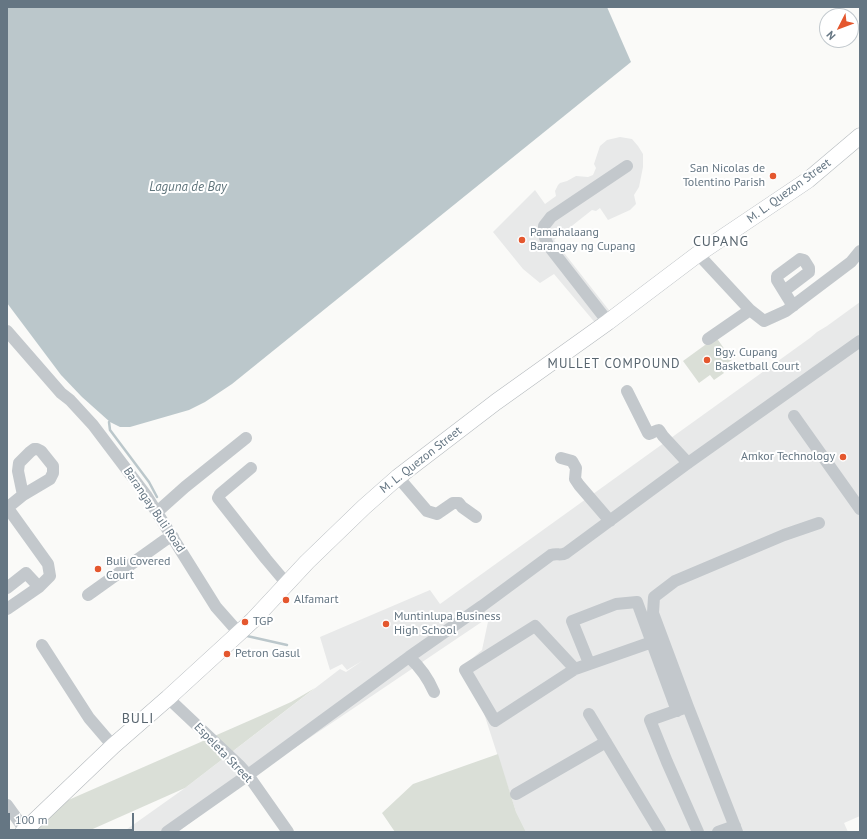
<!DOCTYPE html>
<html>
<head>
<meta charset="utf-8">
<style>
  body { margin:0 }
  #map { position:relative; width:867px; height:839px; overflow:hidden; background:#fafaf8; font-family:"PT Sans",sans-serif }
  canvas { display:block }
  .frame { position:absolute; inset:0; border:8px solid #657683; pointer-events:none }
  .north { position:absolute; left:819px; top:8px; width:40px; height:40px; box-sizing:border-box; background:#fff; border:1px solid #c1c8cd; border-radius:50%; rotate:228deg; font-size:11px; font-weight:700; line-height:16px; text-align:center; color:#657683 }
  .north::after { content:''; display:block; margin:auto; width:14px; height:18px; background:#e4572e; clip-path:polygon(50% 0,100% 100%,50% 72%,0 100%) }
  .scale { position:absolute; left:8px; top:813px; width:126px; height:18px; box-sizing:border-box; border:2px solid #657683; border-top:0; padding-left:5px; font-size:12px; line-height:14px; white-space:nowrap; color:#657683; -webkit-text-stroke:3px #fff; paint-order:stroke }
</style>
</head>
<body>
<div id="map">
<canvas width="867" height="839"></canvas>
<div class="frame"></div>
<div class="north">N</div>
<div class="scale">100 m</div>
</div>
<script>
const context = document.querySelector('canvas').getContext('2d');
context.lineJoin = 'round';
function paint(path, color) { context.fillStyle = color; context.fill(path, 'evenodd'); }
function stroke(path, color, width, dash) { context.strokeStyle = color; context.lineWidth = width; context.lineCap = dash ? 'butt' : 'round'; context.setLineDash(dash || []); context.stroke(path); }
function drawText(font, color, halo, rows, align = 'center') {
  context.font = font + ' "PT Sans",sans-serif'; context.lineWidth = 4; context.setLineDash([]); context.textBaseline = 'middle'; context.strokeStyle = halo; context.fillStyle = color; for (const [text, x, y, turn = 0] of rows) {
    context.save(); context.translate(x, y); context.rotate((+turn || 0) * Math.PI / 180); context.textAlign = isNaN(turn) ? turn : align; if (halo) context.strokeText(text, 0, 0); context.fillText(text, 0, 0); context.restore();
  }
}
paint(new Path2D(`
  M620 137 632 139 638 146 643 154V167L639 187 634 195 636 204 630 210 608 220 600 208 596 211 592 210 554 240 612 314 597 325 554 274 540 283 523 269 493 232 535 190 545 204 556 196 555 191 558 185 560 183 567 181 576 176 588 177 593 175 596 168 594 164 600 146 607 140Z
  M860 302V816L844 823 848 832H526L516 812 478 695 462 667 482 650 489 617 250 778 178 832H123L185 788 340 669 346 672 362 661 347 670 342 664 330 670 320 637 430 590 440 604 810 338 817 332 827 326Z`), '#e8e9e9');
paint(new Path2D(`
  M716 337 732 360 720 368 724 373 714 380 710 375 699 383 683 361Z
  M315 688 185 788 86 832H28L57 805 260 716 291 702Z
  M498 754 516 812 526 832H395L382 813 413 784Z`), '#dadfd7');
paint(new Path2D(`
  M7 7H607L631 62 232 384 205 402 189 410 130 427H120L110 422 82 397 61 375 7 303Z`), '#bbc7cb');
stroke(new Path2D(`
  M109 422 110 430 149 482 157 497
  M247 636 287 645`), '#bbc7cb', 2.5);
const major = new Path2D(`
  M23 832 113 746 168 698 239 633 253 620 307 562 364 507 398 477 496 402 608 322 698 254 808 180 860 136`);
stroke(major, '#b5babe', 17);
stroke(new Path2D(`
  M698 254 750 310 764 321 786 311 851 262 860 251
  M784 291 809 272V268L804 260 800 259 777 276V280L793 306
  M608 322 548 245 545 238 544 226 551 217 627 166
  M7 331 61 393 70 400 93 425 146 495 216 607 239 633
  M708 339 750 310
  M627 391 648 433 649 434C653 433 656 430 659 430L663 436 688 463
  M794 416 860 509
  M561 458 572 461 576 468 575 479 579 485 610 521
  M251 468 220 494 218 498 266 559 287 584
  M398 477 427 511 437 514 453 503H459L462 507 476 517
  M7 507 48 564 50 576 39 587 7 609
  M7 508 23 495 50 479 53 473V466L41 451 37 449H34L30 452 19 463 18 471 23 495
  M157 512 185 487 246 438
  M7 588 26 573 39 587
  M88 595 165 540 173 537
  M42 645 89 718 113 746
  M409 657C420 667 428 678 434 692
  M589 663 572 621 616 604 637 602 677 711
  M575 669 535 626 465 670 495 721 575 669 652 642
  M168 698 239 765 248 775 288 832
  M684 708 650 720 667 762 698 832
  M589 714 660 832
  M516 794 606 742
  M7 805 25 830
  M167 832 248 775 409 657 482 606 551 555C557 553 561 556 566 553L688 463 860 341
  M718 832 735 826
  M737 832 688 707 653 613 654 597 675 581 784 535 819 523`), '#c3c8cc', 12);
stroke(major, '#fff', 16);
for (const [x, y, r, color] of [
  [773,176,4,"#e4572e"],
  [522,240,4,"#e4572e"],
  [707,360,4,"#e4572e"],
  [843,457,4,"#e4572e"],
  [98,569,4,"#e4572e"],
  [286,600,4,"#e4572e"],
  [245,622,4,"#e4572e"],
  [386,624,4,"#e4572e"],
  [227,654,4,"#e4572e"]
]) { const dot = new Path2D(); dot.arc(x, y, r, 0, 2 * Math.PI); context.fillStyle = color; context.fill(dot); stroke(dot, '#fff', 1.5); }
drawText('12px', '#657683', '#fff', [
  ["San Nicolas de",765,169,"right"],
  ["Tolentino Parish",765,183,"right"],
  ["Pamahalaang",530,233],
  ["Barangay ng Cupang",530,247],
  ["Bgy. Cupang",715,353],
  ["Basketball Court",715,367],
  ["Amkor Technology",835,457,"right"],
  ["Buli Covered",106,562],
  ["Court",106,576],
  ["Alfamart",294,600],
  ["Muntinlupa Business",394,617],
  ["High School",394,631],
  ["TGP",253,622],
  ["Petron Gasul",235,654]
], 'left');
drawText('12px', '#657683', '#fff', [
  ["M. L. Quezon Street",789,191,-36],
  ["M. L. Quezon Street",421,460,-38],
  ["Barangay Buli Road",154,510,56],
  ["Espeleta Street",223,753,46]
]);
drawText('italic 13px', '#60757c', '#fff', [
  ["Laguna de Bay",188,187]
]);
context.letterSpacing = '1px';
drawText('13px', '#57646e', '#fff', [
  ["MULLET COMPOUND",614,364]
]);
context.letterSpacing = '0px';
context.letterSpacing = '1px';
drawText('14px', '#57646e', '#fff', [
  ["CUPANG",721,242],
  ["BULI",138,719]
]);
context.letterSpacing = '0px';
</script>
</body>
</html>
